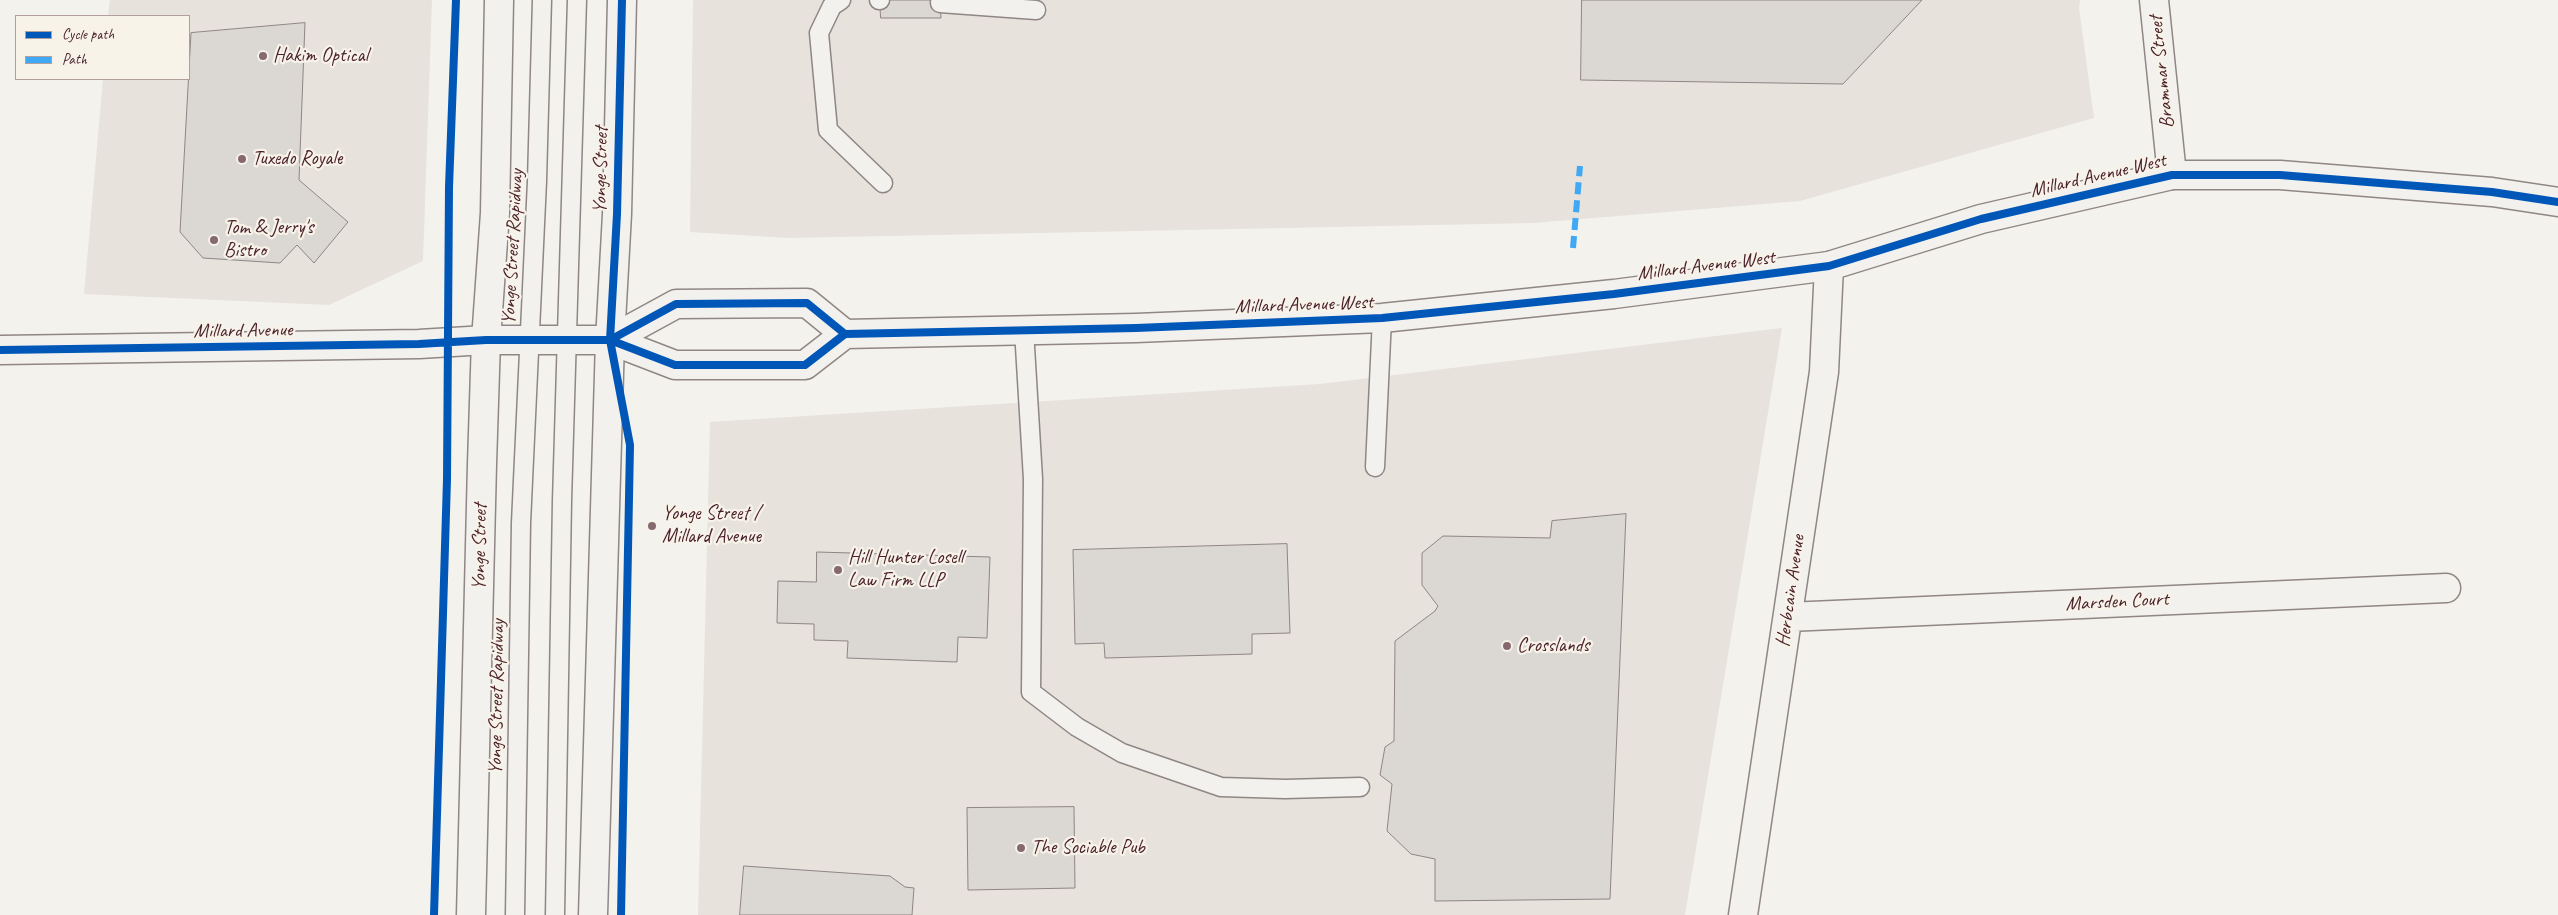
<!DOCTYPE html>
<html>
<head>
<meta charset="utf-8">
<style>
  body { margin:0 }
  #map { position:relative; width:2558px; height:915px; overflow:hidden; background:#f4f2ec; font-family:Caveat,sans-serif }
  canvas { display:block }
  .legend { position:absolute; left:15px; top:15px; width:175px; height:65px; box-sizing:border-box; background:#f7f3e8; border:1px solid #b29e9c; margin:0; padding:6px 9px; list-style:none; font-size:15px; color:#4a1f2b }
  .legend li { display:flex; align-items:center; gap:10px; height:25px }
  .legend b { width:25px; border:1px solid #b29e9c }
</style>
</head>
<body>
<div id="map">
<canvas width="2558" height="915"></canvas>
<ul class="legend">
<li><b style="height:6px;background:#0057b8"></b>Cycle path</li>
<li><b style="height:6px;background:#3fa9f5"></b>Path</li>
</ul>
</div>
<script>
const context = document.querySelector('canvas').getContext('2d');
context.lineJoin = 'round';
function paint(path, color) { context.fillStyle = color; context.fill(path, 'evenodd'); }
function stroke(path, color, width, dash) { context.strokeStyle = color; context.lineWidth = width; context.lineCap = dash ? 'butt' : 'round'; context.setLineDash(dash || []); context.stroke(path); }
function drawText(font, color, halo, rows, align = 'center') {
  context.font = font + ' Caveat,sans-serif'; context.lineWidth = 4.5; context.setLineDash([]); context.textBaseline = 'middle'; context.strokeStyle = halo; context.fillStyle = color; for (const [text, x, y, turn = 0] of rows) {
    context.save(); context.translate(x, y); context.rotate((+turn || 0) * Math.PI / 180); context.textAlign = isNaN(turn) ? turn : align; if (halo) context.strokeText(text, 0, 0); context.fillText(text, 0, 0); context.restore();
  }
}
paint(new Path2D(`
  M110 0H432L423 261 329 305 84 294 103 79H189V16H108Z
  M693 0H2080L2079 8 2094 118 1800 201 1533 223 788 238 690 232Z
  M1782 328 1685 915H698L710 422 1320 384Z`), '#e7e2db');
const building = new Path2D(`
  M880 0H940L941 18H881Z
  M1582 0H1922L1843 84 1581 80Z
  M305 23 299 180 348 222 314 263 297 245 280 263 203 258 180 232 191 33Z
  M1626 514 1610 899 1435 901V859L1411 854 1387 831 1392 784 1380 775 1385 747 1394 741 1395 641 1435 611 1438 606 1422 585V553L1443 536 1550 538 1552 521Z
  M1287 544 1290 633 1252 634V654L1105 658 1104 643 1075 644 1073 550Z
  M817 552 990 557 987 638 958 637 957 662 847 658 848 641 814 640V624L777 623 778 581 816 582Z
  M1074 807 1075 888 968 890 967 808Z
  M744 866 890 876 905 887 914 888 912 915H740Z`);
paint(building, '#dbd7d3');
stroke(building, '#8f8685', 1);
const lane = new Path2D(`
  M841 0 832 6 819 33 828 130 883 183
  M879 0H880
  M940 3 1036 10
  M1024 330 1033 479 1031 692 1077 727 1122 753 1221 787 1285 789 1360 787
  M1375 467 1382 318
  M515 915 521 523 537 181 542 0
  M555 915 562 501 577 0`);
const street = new Path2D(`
  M2154 0 2172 175
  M1788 617 2446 588
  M1743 915 1824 372 1829 266`);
const secondary = new Path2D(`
  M610 340 676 304 807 303 845 334
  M0 350 419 344 486 340H610L675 365H805L845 334 1136 328 1382 318 1614 294 1829 266 1981 219 2172 175H2280L2492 192 2558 202`);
const primary = new Path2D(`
  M471 915 482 464 486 340 495 213 499 0
  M593 915 610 340 617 214 622 0`);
stroke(lane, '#8f8685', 21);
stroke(street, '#8f8685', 31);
stroke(secondary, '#8f8685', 31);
stroke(primary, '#8f8685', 31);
stroke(lane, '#f2f1ed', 18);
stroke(street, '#f2f1ed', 28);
stroke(secondary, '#f2f1ed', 28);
stroke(primary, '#f2f1ed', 28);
stroke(new Path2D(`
  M1573 248 1580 166`), '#3fa9f5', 6, [12, 6]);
stroke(new Path2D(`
  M610 340 676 304 807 303 845 334
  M0 350 419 344 486 340H610L675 365H805L845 334 1136 328 1382 318 1614 294 1829 266 1981 219 2172 175H2280L2492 192 2558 202
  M434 915 447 479 449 187 456 0
  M621 915 630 445 610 340 617 214 622 0`), '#0057b8', 8);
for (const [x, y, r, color] of [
  [263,56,5,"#86696f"],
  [242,159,5,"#86696f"],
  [214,240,5,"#86696f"],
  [652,526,5,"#86696f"],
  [838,570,5,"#86696f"],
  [1507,646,5,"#86696f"],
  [1021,848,5,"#86696f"]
]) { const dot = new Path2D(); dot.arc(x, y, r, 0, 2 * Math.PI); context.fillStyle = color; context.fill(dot); stroke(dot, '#f7f3e8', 2); }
drawText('20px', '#4a1f2b', '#f7f3e8', [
  ["Hakim Optical",273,56],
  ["Tuxedo Royale",252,159],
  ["Tom & Jerry's",224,228],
  ["Bistro",224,251],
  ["Yonge Street /",662,514],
  ["Millard Avenue",662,537],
  ["Hill Hunter Losell",848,558],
  ["Law Firm LLP",848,581],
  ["Crosslands",1517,646],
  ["The Sociable Pub",1031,848]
], 'left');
drawText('20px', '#4a1f2b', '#f7f3e8', [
  ["Brammar Street",2162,72,-96],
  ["Yonge Street",601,170,-89],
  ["Millard Avenue West",2098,176,-13],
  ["Yonge Street Rapidway",513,247,-87],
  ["Millard Avenue West",1706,266,-7],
  ["Millard Avenue West",1304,305,-2],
  ["Millard Avenue",243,331,-1],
  ["Yonge Street",480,547,-89],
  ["Herbcain Avenue",1791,591,-82],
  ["Marsden Court",2117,602,-3],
  ["Yonge Street Rapidway",497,697,-89]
]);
</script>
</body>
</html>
